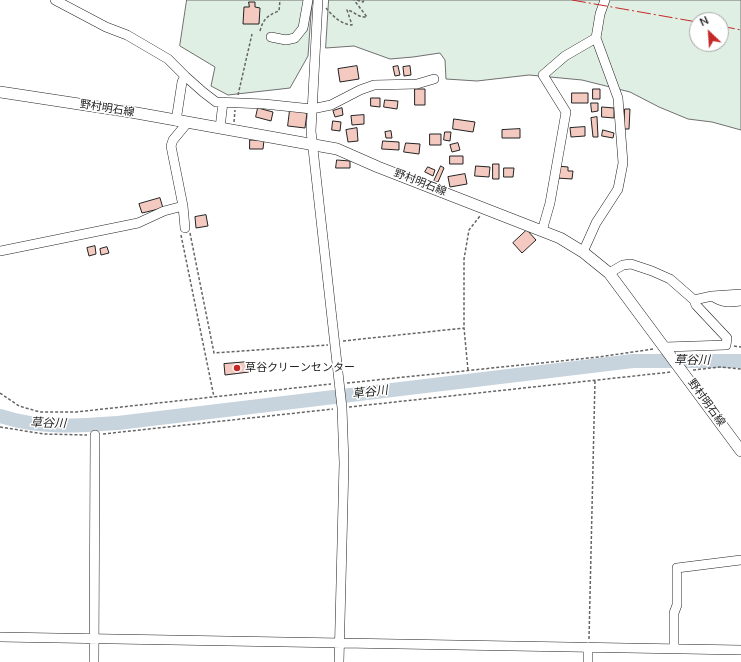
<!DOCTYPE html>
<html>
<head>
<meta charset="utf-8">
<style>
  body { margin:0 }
  #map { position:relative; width:741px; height:662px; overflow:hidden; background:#fff; font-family:"Nunito Sans",sans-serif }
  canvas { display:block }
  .north { position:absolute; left:689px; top:12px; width:40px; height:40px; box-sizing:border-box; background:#fff; border:1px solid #a7a7a7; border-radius:50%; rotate:335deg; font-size:11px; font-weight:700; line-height:16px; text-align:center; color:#222 }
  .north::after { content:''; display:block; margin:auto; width:14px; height:18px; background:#c62828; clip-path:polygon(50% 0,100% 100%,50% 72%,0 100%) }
</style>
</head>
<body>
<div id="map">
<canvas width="741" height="662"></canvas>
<div class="north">N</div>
</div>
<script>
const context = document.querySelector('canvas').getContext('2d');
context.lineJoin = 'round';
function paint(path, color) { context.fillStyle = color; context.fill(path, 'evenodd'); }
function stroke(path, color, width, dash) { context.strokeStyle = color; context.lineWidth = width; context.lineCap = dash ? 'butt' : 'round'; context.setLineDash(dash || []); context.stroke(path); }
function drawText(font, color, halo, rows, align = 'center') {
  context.font = font + ' "Nunito Sans","Noto Sans JP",sans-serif'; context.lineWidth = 3; context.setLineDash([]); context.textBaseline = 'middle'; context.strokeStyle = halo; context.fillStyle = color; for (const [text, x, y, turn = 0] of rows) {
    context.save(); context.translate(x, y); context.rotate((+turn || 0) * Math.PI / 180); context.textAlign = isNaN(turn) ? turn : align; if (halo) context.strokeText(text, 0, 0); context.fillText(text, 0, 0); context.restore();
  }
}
const green = new Path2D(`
  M187 0H312L308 56 290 88 228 95 211 86 215 67 180 46Z
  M329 0H741V130L712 122 688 119 659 107 630 92 582 80 529 75 477 81 446 79 445 60 440 53 413 57 390 59 354 46 326 48ZM697 20H721V44H697Z`);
paint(green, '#e0efe3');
stroke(green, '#6f6f6f', 1);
stroke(new Path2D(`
  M0 416C39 429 78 426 118 423L633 361H741`), '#c7d3dd', 14);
const building = new Path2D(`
  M249 2H255V7L260 8 259 24H243L244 7H249Z
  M357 66 359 79 340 82 338 69Z
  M398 66 400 75 395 76 393 67Z
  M410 66 411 75 404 76 403 67Z
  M415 89H425V105H415Z
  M593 89H600V99H593Z
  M572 93H588V103H572Z
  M371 98H380V107L371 106Z
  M385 100 398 101 397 109 384 107Z
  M591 103H598V111L592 112Z
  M602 107 614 108V118L602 117Z
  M258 108 273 112 271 121 256 117Z
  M342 108 343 115 335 117 333 111Z
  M625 109H630L629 129H624Z
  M290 110 307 113 305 128 288 126Z
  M364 115V124L352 125 351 116Z
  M597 117 598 137H593L591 118Z
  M454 119 475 122 473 132 453 129Z
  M333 121 341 122 340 131 332 130Z
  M585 127V136L571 137 570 128Z
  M357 128 358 141 348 142 346 130Z
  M520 129V138H502V130Z
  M603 130 614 133 613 138 602 136Z
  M391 131 392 138H386L385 132Z
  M445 132H451L450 141 444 140Z
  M430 134H441V145H430Z
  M250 140H264L263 149H250Z
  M383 141 399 142V150L382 149Z
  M406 143 420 144 419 154 404 152Z
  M458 143 460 150 452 152 450 145Z
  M450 156H463V164H450Z
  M337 160 350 161V168H336Z
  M493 164H499V179H493Z
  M441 166 444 168 438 182 434 181Z
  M476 166 490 167 489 177 475 176Z
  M557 166 568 167V171H573L572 179 556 178Z
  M428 167 435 170 433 176 425 172Z
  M504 168H514L513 177H504Z
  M465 174 467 184 450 187 448 177Z
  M160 198 163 208 142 213 139 204Z
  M206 215 208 226 196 228 195 217Z
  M527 230 536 240 522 253 513 243Z
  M95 246 96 254 89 256 87 248Z
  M107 247 109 253 101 255 100 249Z
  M248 362 249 372 225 375 224 364Z`);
paint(building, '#f3c9c0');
stroke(building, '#222', 1);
const minor = new Path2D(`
  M55 0 106 27 127 35 168 59 185 76 182 82 176 121
  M318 0 311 131 342 408 344 463 339 662
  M271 37 286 40 295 38 303 28 308 0
  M185 76 203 92 216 102 264 104 312 109 331 105 360 90 374 85 417 84 434 79
  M220 128 223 102
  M183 206 185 228
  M542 231 550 203 566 112 543 75 565 56 596 38 600 14 605 0
  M0 251 138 223 164 211 183 206 171 146 173 140 188 122
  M583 252 596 223 618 189 623 163 618 98 596 38
  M609 273 623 265 631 264 652 271 670 279 694 300 712 296 741 294
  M712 296C723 303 728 303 741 301
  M665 347 726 345 727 338 696 305 694 300
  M0 637 741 650
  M674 649V613L677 605V568L741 560
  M94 662 95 435
  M588 662V647`);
const major = new Path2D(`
  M0 92 131 112 337 149 378 167 560 238 583 252 609 273 741 451`);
stroke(minor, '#222', 10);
stroke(major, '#222', 12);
stroke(new Path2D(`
  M357 0 363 2 364 0
  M326 8C333 16 340 24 352 25L347 10C354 11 358 18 367 17L354 0
  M260 31C263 19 268 15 279 11L280 0
  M238 95 252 34
  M234 122 235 110
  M190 233 214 353 328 345
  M181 235 214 397
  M343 341 464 328
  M734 346 741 347
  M468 370 464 328V259L469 230 480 216
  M693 370 720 367 741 369
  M347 383 599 357 653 349
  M0 393 19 406 40 412H76L331 384
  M349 407 671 372
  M0 427 44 434 87 435
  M103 434 333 409
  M589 639 595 380`), '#646464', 1.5, [3, 2]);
stroke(minor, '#fff', 9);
stroke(major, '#fff', 11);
stroke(new Path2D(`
  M572 0 697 22
  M721 26 741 30`), '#c62828', 1, [14, 3, 2, 3]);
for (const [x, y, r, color] of [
  [237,368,4,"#c62828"]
]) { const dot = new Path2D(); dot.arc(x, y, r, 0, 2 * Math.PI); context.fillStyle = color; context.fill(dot); stroke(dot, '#fff', 1.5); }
drawText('11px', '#222', '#fff', [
  ["野村明石線",107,109,9],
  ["野村明石線",420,183,21],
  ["野村明石線",706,403,54]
]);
drawText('11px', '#222', '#fff', [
  ["草谷クリーンセンター",245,368]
], 'left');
drawText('italic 12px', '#222', '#fff', [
  ["草谷川",692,361],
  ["草谷川",370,393,-7],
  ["草谷川",48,424,2]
]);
</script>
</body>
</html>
